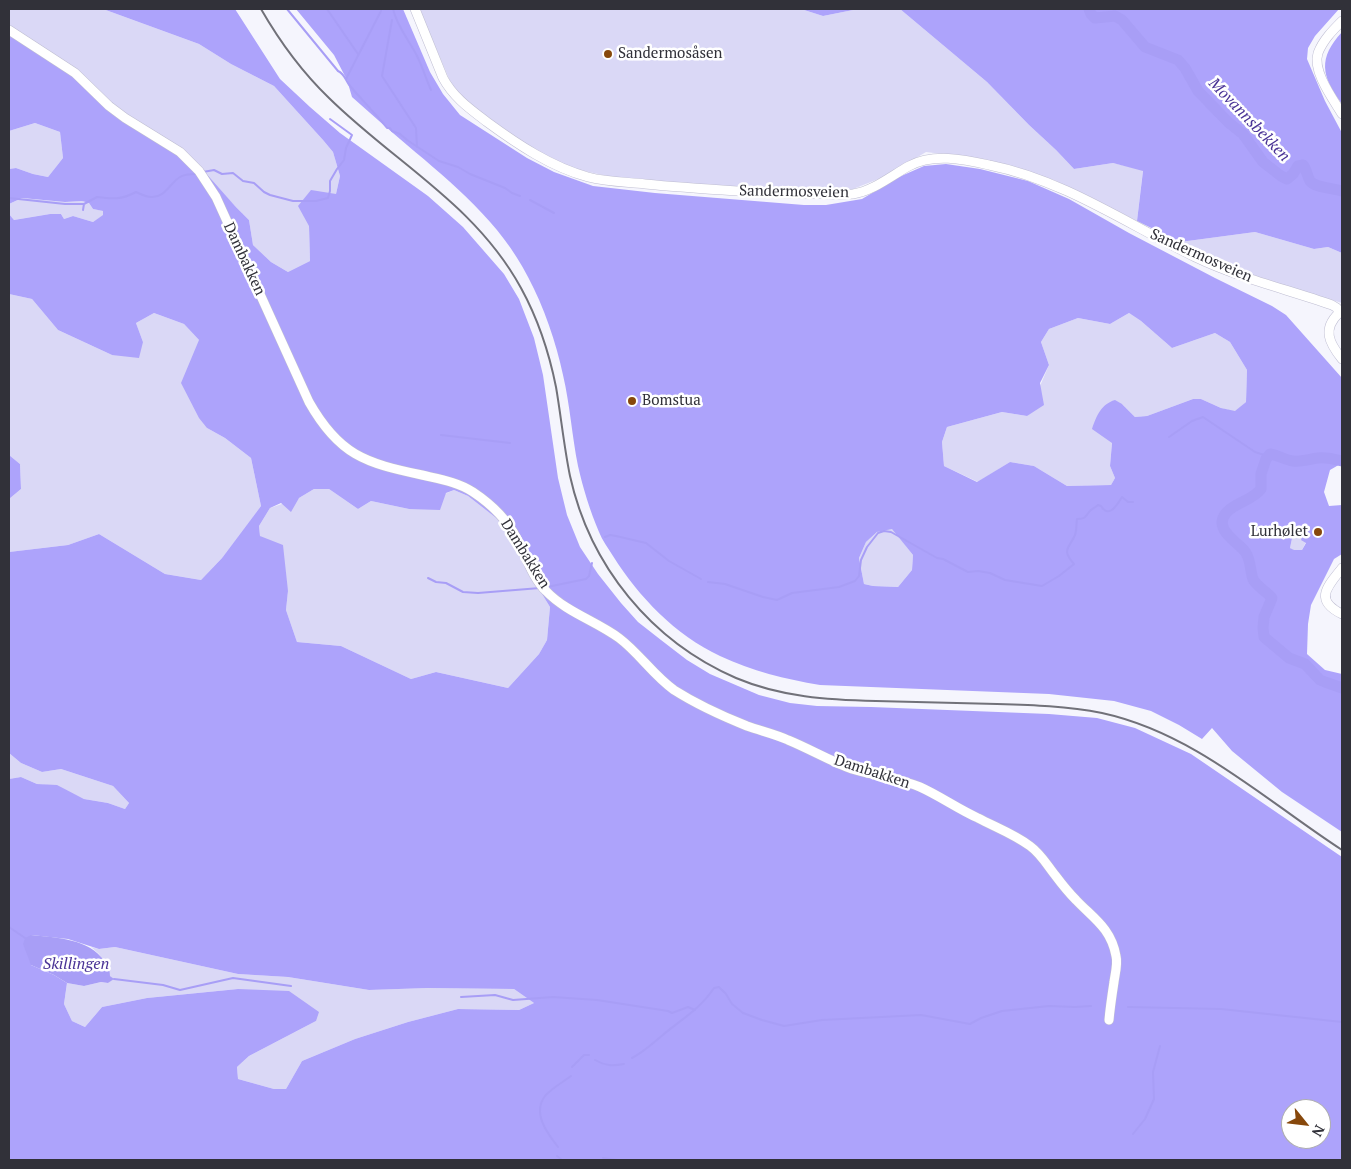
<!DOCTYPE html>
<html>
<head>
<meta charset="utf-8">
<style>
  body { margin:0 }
  #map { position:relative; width:1351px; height:1169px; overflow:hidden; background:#f5f5fd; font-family:"PT Serif",serif }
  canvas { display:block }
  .frame { position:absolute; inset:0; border:10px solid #313139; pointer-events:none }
  .north { position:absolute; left:1281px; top:1099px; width:50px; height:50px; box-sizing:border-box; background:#fff; border:1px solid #adadb0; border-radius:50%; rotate:119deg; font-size:14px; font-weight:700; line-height:20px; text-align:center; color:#313139 }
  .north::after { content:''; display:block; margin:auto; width:18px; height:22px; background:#87480c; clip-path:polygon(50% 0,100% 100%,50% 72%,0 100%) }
</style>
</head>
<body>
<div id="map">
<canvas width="1351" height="1169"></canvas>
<div class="frame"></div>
<div class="north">N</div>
</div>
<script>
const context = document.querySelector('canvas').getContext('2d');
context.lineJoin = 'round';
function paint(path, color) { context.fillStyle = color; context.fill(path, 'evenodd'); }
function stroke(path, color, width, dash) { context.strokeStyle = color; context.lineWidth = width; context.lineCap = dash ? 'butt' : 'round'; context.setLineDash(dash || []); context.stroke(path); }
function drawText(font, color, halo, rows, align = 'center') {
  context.font = font + ' "PT Serif",serif'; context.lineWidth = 5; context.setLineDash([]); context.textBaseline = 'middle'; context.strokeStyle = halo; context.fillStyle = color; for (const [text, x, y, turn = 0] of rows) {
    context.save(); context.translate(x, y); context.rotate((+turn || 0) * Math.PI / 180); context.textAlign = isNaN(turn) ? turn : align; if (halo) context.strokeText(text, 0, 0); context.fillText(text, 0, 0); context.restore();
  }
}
paint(new Path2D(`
  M9 9H103L199 44 231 64 274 86 323 140 333 152 340 176 336 194 309 226 310 261 288 272 271 262 253 245 249 220 235 206 212 182 129 117 9 27Z
  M419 9H801L823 16 858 9H900L987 82 1029 125 1056 150 1074 169 1113 163 1143 170 1137 221 1054 180 983 159 926 152 886 176 843 193 743 188 617 178 570 168 520 142 460 97 450 81Z
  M35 123 60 132 63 158 48 177 33 174 16 168 9 169V131Z
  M22 198 65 202 82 201 89 203 93 209 104 211V215L93 222 73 216 64 219 61 214H50L14 220 9 214V204Z
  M1255 232 1314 249 1328 247 1342 253V303L1271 282 1205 258 1180 242Z
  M9 294 32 299 58 330 112 355 143 342 136 323 154 313 184 324 199 340 207 428 225 438 251 458 261 506 222 558 201 580 165 574 99 534 68 545 9 552V499L21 489 20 464 9 455Z
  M1129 313 1141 321 1172 348 1215 333 1230 342 1247 370 1246 402 1235 412 1221 408 1201 399H1193L1147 416 1135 417 1122 404 1112 442 1110 466 1115 478 1111 485 1067 486 1034 466 1010 462 978 482 944 466 942 442 947 427 1002 412 1027 416 1049 365 1041 342 1049 329 1078 318 1110 324Z
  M314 489H329L358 509 371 501 409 509 454 490 468 496 500 521 534 581 550 607 547 640 539 654 508 688 436 672 411 679 341 646 297 642 286 610 288 591 260 536 259 526 270 508 299 498Z
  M892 528 913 555 912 570 898 587 873 586 864 584 859 558 866 542 877 532Z
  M1294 529 1303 535 1306 542 1302 550H1293L1290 548Z
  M9 753 21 763 42 772 61 769 113 786 129 803 125 809 108 803 84 799 57 786 37 784 21 777 9 779Z
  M91 947 99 949 115 947 238 974 288 977 369 990 428 988 514 989 534 1003 519 1010 458 1009 408 1022 355 1039 302 1061 286 1089H274L238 1079 237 1067 249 1056 316 1021 238 989 147 998 102 1007 85 1027 72 1021 64 1004 67 983 84 986 101 982 108 983 113 979 110 976 99 954Z`), '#dad8f6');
paint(new Path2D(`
  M103 9H235L280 79 310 107 340 133 428 196 463 227 504 274 519 299 534 338 543 375 558 478 567 515 580 547 598 574 621 603 638 622 661 640 687 660 710 674 759 695 790 703 817 706 871 707 1049 714 1097 718 1135 728 1191 754 1342 857V1160H9V779L21 777 37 784 57 785 84 799 108 803 125 809 129 803 113 786 61 769 42 772 21 763 9 753V552L68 545 99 534 165 574 201 580 222 558 261 506 251 458 225 438 207 428 199 418 181 383 199 340 184 324 154 313 136 323 143 342 139 358 112 355 58 330 32 299 9 294V214L14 220 50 214H61L64 219 73 216 93 222 103 215V211L93 209 89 203 82 201 65 202 22 198 9 204V169L16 168 33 174 48 177 63 158 60 132 35 123 9 131V27L105 99 195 161 235 206 249 220 253 245 271 262 288 272 310 261 309 226 298 206 311 190 336 194 340 176 333 152 323 140 274 86 231 64 199 44ZM314 489H329L358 509 371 501 409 509 440 510 446 493 454 490 468 496 500 521 534 581 550 607 547 640 539 654 508 688 436 672 411 679 341 646 297 642 286 610 288 591 283 545 260 536 259 526 270 508 281 503 291 512 299 498ZM31 935 68 939 99 949 115 947 238 974 288 977 369 990 428 988 514 989 534 1003 519 1010 458 1009 408 1022 355 1039 302 1061 286 1089H274L238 1079 237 1067 249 1056 316 1021 319 1012 289 991 238 989 147 998 102 1007 85 1027 72 1021 64 1004 67 983 54 975 31 965ZM1291 1109H1321V1139H1291Z
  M296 9H403L430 72 443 94 460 115 527 158 554 172 593 186 655 193 804 205H826L862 199 899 177 924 166 946 164 980 169 1028 181 1069 199 1129 233 1215 278 1272 306 1286 315 1342 378V463L1330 470 1324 492 1329 506 1342 505V554L1334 559 1311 605 1308 624 1307 654 1325 670 1342 674V832L1282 792 1232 751 1212 728 1202 739 1179 725 1151 711 1114 701 1049 694 820 685C785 679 752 671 720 656 675 635 639 597 613 556 608 548 602 540 599 532 590 511 583 488 578 466 572 436 570 405 563 375 556 342 544 307 528 277 501 223 452 183 407 145 388 129 370 113 352 97L347 80 334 55ZM1129 313 1141 321 1172 348 1215 333 1230 342 1247 370 1246 402 1235 411 1221 408 1201 399H1193L1147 416 1135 417 1122 404 1115 400C1101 404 1096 417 1092 429L1112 443 1110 466 1115 478 1111 485 1067 486 1034 466 1010 462 977 482 944 466 942 442 947 427 1002 412 1027 416 1044 405 1040 383 1049 365 1041 342 1049 329 1078 318 1110 324ZM892 529 913 555 912 570 898 587 873 586 864 584 859 558 866 542 877 532ZM1294 529 1303 535 1301 540 1306 543 1302 550H1294L1290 548Z
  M801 9H858L823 16Z
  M900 9H1339L1315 36 1308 48 1307 59 1325 101 1342 133V253L1328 247 1314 249 1255 232 1180 242 1137 221 1143 171 1113 163 1074 169 1056 150 1029 125 987 82Z
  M1342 32V104C1321 76 1318 58 1342 32Z
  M9 455 20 464 21 489 9 499Z`), '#ada3fb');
paint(new Path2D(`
  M31 935C57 938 89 938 105 962 108 966 110 971 110 976L114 979 108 983 101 982 84 986 67 983 54 975 31 965 23 944 25 938Z`), '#a89ef6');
stroke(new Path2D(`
  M287 9 338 71C345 74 345 80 350 86 362 100 375 113 387 128H390L392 131 400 134 407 140 439 161 458 167 470 174 505 188 512 193 520 196
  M327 9 358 54
  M393 9C397 26 408 39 416 54 422 65 426 79 431 90
  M392 20 382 76 416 128 417 147
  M346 79 381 11
  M203 172 214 170 222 174 233 173 243 181 254 183 264 192 270 195 293 201H316L328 198 330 191V181L337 169 344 160 346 148 352 135 330 119
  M9 198 65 204H84L97 197C112 199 121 200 136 192 141 194 145 197 151 197 165 198 170 183 180 177 185 174 191 174 196 174
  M530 200 554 213
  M83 210 84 204
  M441 435 510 443
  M1169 437 1192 421 1203 417 1255 452 1267 456
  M605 537 610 535 616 536 646 543 669 561 701 579
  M428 578 436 582 446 583 463 592 478 593 540 588
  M708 582 725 584 763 597 777 600 792 593 839 587 855 581 859 576 861 560 867 547 878 533 884 531 891 532 937 558 943 559 968 572 978 571 990 573 1005 580 1042 586 1059 576 1074 564C1061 549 1069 549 1075 535 1077 530 1076 524 1077 519 1084 519 1085 518 1089 512 1091 509 1095 508 1098 505L1101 506C1109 519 1117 505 1122 497L1128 502H1133
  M547 587 586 579 589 576 592 563
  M9 927 25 938
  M114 979 163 985 180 990 233 978 291 986
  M461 997 495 995 513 1000 553 997 597 1000 668 1011 672 1013 688 1007 695 1010
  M1128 1007 1221 1009 1342 1022
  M632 1058C644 1052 653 1043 664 1034 682 1019 701 1008 714 988L719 987 726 994 732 1004 743 1013 762 1020 784 1026 822 1020 921 1015 970 1024 981 1018 1002 1011 1049 1006 1075 1007 1091 1006
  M595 1060C605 1066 613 1066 624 1064
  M572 1067 584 1055H589
  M1133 1134 1145 1119 1154 1099 1153 1072 1160 1046
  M558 1147C547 1133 532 1113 545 1096 552 1088 563 1082 571 1076
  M557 1156 562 1160
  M603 1158 617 1160`), '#a89ef6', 2);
stroke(new Path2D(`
  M1089 9 1091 14 1095 18 1115 16 1122 20 1145 47 1178 60 1185 68 1198 91 1228 122 1243 134 1263 162 1281 176 1287 179 1293 174 1298 166 1303 165C1307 170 1307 176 1310 181 1315 188 1334 188 1342 191
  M1342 461C1334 459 1326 457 1318 458 1309 459 1302 462 1293 461 1285 460 1278 455 1270 454L1266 459 1261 474V489C1252 501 1235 502 1226 513 1212 530 1240 543 1246 553 1251 561 1250 571 1253 579 1255 585 1267 592 1272 598L1264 617 1263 628 1264 637 1289 658 1305 664 1320 680 1325 682 1342 688`), '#a89ef6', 11);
const minor = new Path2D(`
  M415 9 443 78C453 97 470 109 487 122 517 144 551 167 588 177 607 182 626 182 645 184 676 187 706 189 737 191 766 193 795 194 824 194 833 194 843 195 853 194 873 191 891 176 909 166 933 153 963 159 989 165 1064 180 1127 224 1195 257 1239 278 1286 289 1332 305L1337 308 1339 313
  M1342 21C1333 30 1323 40 1318 53 1312 71 1333 99 1342 114
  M9 30 75 73 109 106 125 118 180 152 199 171 216 197 309 402C339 455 365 463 422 475 439 479 458 482 473 492 491 504 507 519 517 539 526 556 532 577 546 591 566 612 596 621 619 638 639 653 653 675 674 690 696 704 722 716 747 726 761 731 775 734 788 740 810 749 830 761 852 769 875 776 899 778 920 787 940 796 958 809 978 818 995 827 1014 834 1030 846 1041 854 1047 865 1055 875 1061 883 1068 892 1076 900 1093 918 1111 928 1116 956 1118 964 1115 974 1114 982 1112 995 1110 1008 1109 1020
  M1339 313C1322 329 1329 343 1342 359
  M1342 568C1328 586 1313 600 1342 614`);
stroke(minor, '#bfbed2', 10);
stroke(minor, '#fff', 9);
stroke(new Path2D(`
  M261 9C280 42 302 72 329 98 395 163 475 204 521 288 538 319 549 352 556 387 561 416 564 447 570 476 590 566 651 641 736 678 781 697 828 700 876 701 916 702 957 703 997 704 1032 705 1067 706 1102 713 1194 733 1265 800 1342 850`), '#717179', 2);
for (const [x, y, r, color] of [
  [608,54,5,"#87480c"],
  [632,401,5,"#87480c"],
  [1318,532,5,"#87480c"]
]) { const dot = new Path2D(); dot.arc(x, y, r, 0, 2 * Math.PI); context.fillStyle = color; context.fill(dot); stroke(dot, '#fff', 2); }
drawText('15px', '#313139', '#fff', [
  ["Sandermosåsen",618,54],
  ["Bomstua",642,401],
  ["Lurhølet",1308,532,"right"]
], 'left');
drawText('15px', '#313139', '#fff', [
  ["Sandermosveien",794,192,1],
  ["Sandermosveien",1201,256,24],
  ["Dambakken",244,259,65],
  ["Dambakken",525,554,58],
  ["Dambakken",872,772,18]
]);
drawText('italic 16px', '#4a3396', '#fff', [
  ["Movannsbekken",1249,120,46],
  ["Skillingen",76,964]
]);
</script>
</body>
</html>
